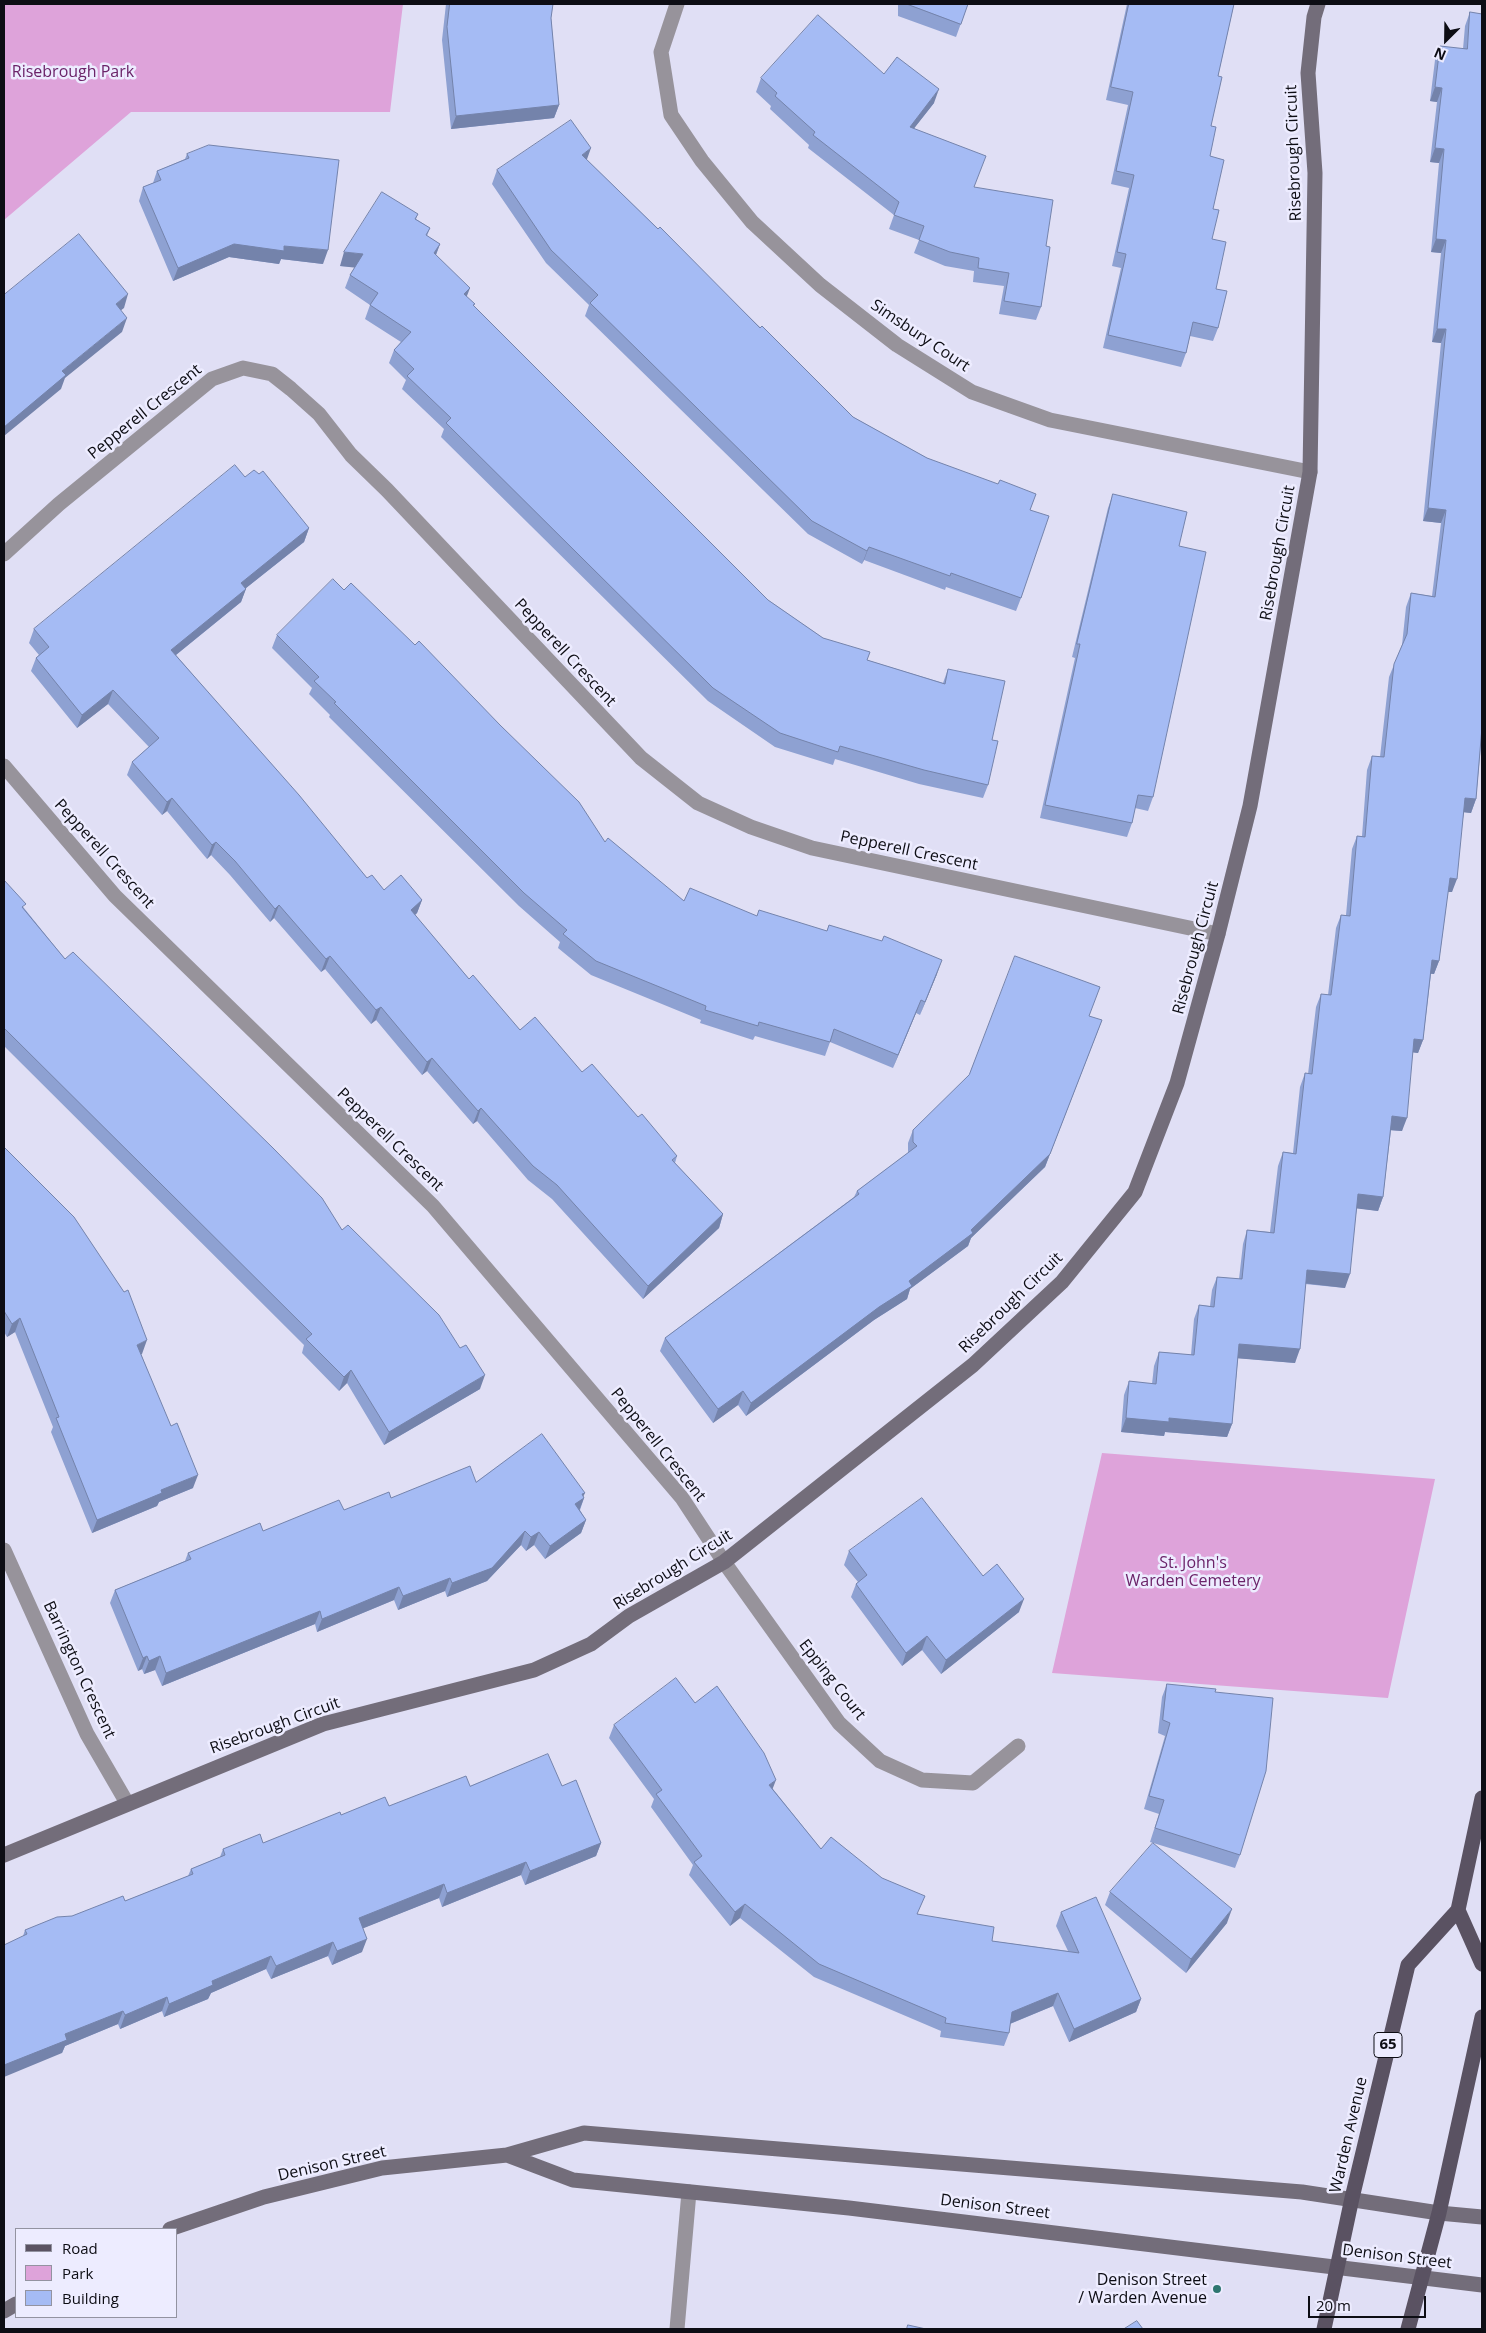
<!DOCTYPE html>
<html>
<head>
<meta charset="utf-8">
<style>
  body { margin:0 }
  #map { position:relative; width:1486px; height:2333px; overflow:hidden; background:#e0dff5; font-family:"Open Sans",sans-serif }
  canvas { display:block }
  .frame { position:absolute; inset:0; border:5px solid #0d0d14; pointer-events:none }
  .legend { position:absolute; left:15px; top:2228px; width:162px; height:90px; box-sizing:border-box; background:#edecff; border:1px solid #9393a1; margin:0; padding:6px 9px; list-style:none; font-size:15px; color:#0d0d14 }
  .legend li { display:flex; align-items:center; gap:10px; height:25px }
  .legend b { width:25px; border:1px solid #9393a1 }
  .north { position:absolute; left:1421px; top:15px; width:50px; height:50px; -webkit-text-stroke:4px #edecff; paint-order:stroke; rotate:203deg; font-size:14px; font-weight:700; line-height:20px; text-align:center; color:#0d0d14 }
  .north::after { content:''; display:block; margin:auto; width:18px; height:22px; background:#0d0d14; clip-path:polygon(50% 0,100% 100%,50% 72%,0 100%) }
  .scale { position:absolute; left:1308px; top:2296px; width:118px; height:22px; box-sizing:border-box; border:2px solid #0d0d14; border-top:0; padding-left:6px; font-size:15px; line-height:18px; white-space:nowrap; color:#0d0d14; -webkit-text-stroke:4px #edecff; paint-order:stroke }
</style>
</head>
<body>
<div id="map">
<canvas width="1486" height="2333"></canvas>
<div class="frame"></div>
<ul class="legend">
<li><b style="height:6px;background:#5a5262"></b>Road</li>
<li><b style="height:14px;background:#dea3da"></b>Park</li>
<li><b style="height:14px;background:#a5bbf4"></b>Building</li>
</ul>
<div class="north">N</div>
<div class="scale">20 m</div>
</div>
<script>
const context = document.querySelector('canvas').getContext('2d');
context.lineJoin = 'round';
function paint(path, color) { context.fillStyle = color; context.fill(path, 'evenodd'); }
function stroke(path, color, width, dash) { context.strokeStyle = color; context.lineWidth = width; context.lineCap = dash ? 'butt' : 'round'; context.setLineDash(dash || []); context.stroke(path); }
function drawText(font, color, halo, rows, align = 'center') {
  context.font = font + ' "Open Sans",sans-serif'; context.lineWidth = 5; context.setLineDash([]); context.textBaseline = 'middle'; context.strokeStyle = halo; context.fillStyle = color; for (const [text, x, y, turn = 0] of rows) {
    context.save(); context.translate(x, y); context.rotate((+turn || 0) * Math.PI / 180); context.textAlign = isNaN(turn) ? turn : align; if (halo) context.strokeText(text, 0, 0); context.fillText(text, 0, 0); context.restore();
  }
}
paint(new Path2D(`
  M4 4H403L390 112H131L4 220Z
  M1102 1453 1435 1479 1388 1698 1052 1673Z`), '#dea3da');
stroke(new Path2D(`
  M677 2329 689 2192`), '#97939b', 15);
stroke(new Path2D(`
  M677 4 661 52 671 115 702 161 752 222 820 285 897 345 972 392 1050 420 1310 472
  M4 554 59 504 212 379 243 368 272 374 291 389 319 414 351 455 387 490 641 758 698 803 751 827 812 848 1218 934
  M4 766 115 896 433 1206 682 1498 724 1562 839 1723 880 1761 922 1780 973 1783 1018 1746
  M4 1550 87 1734 127 1803`), '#97939b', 15);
stroke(new Path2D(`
  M4 1855 323 1724 534 1670 591 1644 629 1616 724 1562 973 1365 1062 1282 1135 1192 1177 1083 1218 934 1250 806 1310 472 1315 173 1308 73 1314 17 1318 4
  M507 2155 573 2180 849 2208 1482 2285
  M170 2229 264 2197 382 2168 507 2155 584 2133 1302 2192 1439 2213 1482 2217
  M4 2311 16 2304`), '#736d7a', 15);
stroke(new Path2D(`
  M1458 1910 1482 1964
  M1324 2329 1352 2198 1408 1965 1458 1910 1482 1798
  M1408 2329 1439 2213 1482 2017`), '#5a5262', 15);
paint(new Path2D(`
  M446 4H553L551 18 559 105 554 118 451 129 442 40Z
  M898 4H968L956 37 898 16Z
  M1127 4H1234L1218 76 1211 126 1210 156 1213 209 1212 239 1216 289 1218 328 1213 341 1190 336 1186 353 1181 367 1103 348 1121 268 1112 266 1129 188 1111 184 1128 105 1106 100Z
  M1470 12 1482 734 1476 799 1471 813 1464 812 1452 892H1448L1439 961 1434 974H1431L1423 1040 1418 1053 1413 1052 1402 1131 1391 1130 1383 1197 1378 1211 1357 1208 1345 1288 1305 1284 1295 1363 1238 1358 1232 1424 1227 1437 1165 1432 1164 1436 1121 1432 1124 1395 1129 1381 1152 1384 1154 1366 1159 1352 1191 1355 1194 1319 1199 1305 1210 1306 1212 1290 1217 1277 1239 1279 1243 1244 1247 1230 1270 1232 1278 1166 1283 1152 1293 1153 1300 1087 1305 1073 1308 1074 1316 1007 1321 994 1328 995 1336 928 1341 915H1346L1352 849 1357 836H1362L1367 770 1372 756 1380 757 1389 677 1402 645 1406 607 1411 593 1432 596 1441 523 1423 521 1441 343 1432 342 1441 253 1431 252 1439 163 1430 162 1437 102 1430 101 1435 60 1440 46 1463 49 1465 26Z
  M884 74 934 103 914 128 974 187 1046 246 1041 307 1036 320 999 314 1004 286 973 282 974 271 945 266 914 253 919 240 889 229 894 215 808 148 809 145 770 109 771 106 756 92 761 78Z
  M187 154 323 264 281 259 279 264 229 257 173 281 139 201 143 187 153 183 157 171 185 159Z
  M587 160 853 417 927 458 1030 510 1021 598 1016 611 946 587 945 590 864 560 862 564 808 534 585 316 589 305 546 263 492 184 497 170Z
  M418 214 416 219 430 228 427 236 440 244 436 255 474 306 768 600 823 638 867 660 943 683 948 669 992 740 988 785 983 798 919 784 835 759 833 765 775 747 708 701 441 437 444 429 402 389 406 380 389 363 394 350 401 342 365 319 370 305 345 288 350 275 355 267 340 266Z
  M245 477 309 528 304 542 246 588 241 602 176 655 367 878 384 890 422 900 417 913 415 915 469 979 520 1030 582 1072 638 1117 677 1156 675 1163 723 1214 719 1228 643 1299 552 1199 528 1180 477 1121 473 1124 427 1071 422 1075 376 1020 371 1024 325 969 321 972 274 918 270 922 230 875 211 855 207 859 167 811 162 815 127 775 132 762 149 747 108 704 77 728 31 671 36 658 39 655 29 643 34 629Z
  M1113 494 1179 546 1153 797 1148 811 1135 808 1132 823 1127 837 1040 818 1075 658 1072 657 1108 508Z
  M277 635 605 842 684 901 827 931 829 925 937 974 920 1015 916 1013 893 1068 830 1042 825 1056 755 1036 753 1040 700 1023 701 1020 591 975 558 948 560 942 519 906 329 717 330 715 309 694 312 688 272 648Z
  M4 880 24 908 65 959 342 1230 480 1389 384 1445 347 1383 339 1391 302 1353 304 1345 4 1046Z
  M1102 1020 1045 1167 971 1238 968 1246 910 1289 907 1299 874 1320 746 1416 738 1405 713 1423 660 1351 665 1338 854 1197 857 1191 908 1153V1143L913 1130Z
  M4 1147 142 1354H141L193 1488 159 1502 157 1506 92 1533 51 1432 53 1427 15 1332 7 1337 4 1332Z
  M476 1482 583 1496 584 1498 580 1510 586 1520 581 1533 545 1559 534 1545 526 1551 521 1545 487 1581 447 1597 445 1591 398 1610 394 1600 317 1632 315 1624 162 1686 155 1670 144 1674 142 1669 138 1671 110 1603 115 1590 185 1561 188 1553 263 1531 391 1498Z
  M849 1551 983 1576 1019 1612 941 1674 922 1650 902 1666 851 1597 856 1584 858 1582 844 1565Z
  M1167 1684 1215 1692 1240 1855 1235 1868 1150 1842 1159 1814 1144 1809 1165 1736 1158 1733 1162 1697Z
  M695 1703 773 1789 821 1849 918 1914 992 1941 1068 1951 1056 1926 1061 1912 1141 1999 1136 2012 1069 2042 1053 2006 1010 2024 1009 2033 1004 2046 940 2037 941 2031 814 1977 740 1918 730 1926 689 1875 693 1865 651 1807 654 1799 609 1738 614 1725Z
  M470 1786H562L601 1843 596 1856 525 1885 521 1875 442 1907 439 1898 363 1928 362 1952 332 1965 328 1956 271 1979 266 1969 211 1993 208 1999 164 2017 162 2011 120 2029 118 2024 65 2046 62 2053 23 1936 25 1930 125 1901 188 1876 191 1869 220 1857 223 1849 263 1843 341 1815 389 1806Z
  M1110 1892 1227 1923 1186 1973 1105 1905Z`), '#8ea1d2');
paint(new Path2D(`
  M1435 87 1442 88 1437 102 1430 101Z
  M939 89 934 103 905 140 910 127Z
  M559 105 554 118 451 129 456 116Z
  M591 148 586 162 582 155Z
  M1435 148 1444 149 1439 163 1430 162Z
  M1436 239 1446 240 1441 253 1431 252Z
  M234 244 284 246 328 250 323 264 281 259 279 264 229 257 173 281 178 268Z
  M440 244 435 257 434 253Z
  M344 252 363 254 358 268 340 266Z
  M470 288 465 301 464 294Z
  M128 294 124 308 111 318 116 304Z
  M127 318 122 332 65 378 61 389 4 436V427L62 371Z
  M1437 329H1446L1441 343 1432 342Z
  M1428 508 1446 510 1441 523 1423 521Z
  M309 528 304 542 236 596 241 583Z
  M869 547 864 560 862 564 867 551Z
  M246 589 241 602 166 663 171 650Z
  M113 690 108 704 77 728 82 715Z
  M172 798 167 811 162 815 167 802Z
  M1465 798 1476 799 1471 813 1461 812Z
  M216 842 211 855 207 859 212 845Z
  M1450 878 1457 879 1452 892H1445Z
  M422 900 417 913 406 923 411 910Z
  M279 905 274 918 270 922 275 909Z
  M330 956 325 969 321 972 326 959Z
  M942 960 937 974 920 1015 925 1002Z
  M1432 960 1439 961 1434 974 1427 973Z
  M921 1000 916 1013 893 1068 898 1055Z
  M381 1007 376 1020 371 1024 376 1010Z
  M1102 1020 1045 1167 971 1238 968 1246 910 1289 907 1299 874 1320 746 1416 751 1403 909 1281 971 1230Z
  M1414 1039 1423 1040 1418 1053 1409 1052Z
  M432 1058 427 1071 422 1075 427 1062Z
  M481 1108 477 1121 473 1124 478 1111Z
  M1392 1116 1407 1118 1402 1131 1387 1130Z
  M1358 1194 1383 1197 1378 1211 1353 1208Z
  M723 1214 719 1228 643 1299 648 1286Z
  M1307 1270 1350 1274 1345 1288 1302 1283Z
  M20 1318 15 1332 7 1337 12 1324Z
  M147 1340 142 1354 132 1358 137 1345Z
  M1239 1344 1300 1349 1295 1363 1234 1358Z
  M351 1370 347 1383 339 1391 344 1377Z
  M485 1375 480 1389 384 1445 389 1432Z
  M743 1391 738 1405 713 1423 718 1409Z
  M1126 1418H1169L1232 1424 1227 1437 1165 1432 1164 1436 1121 1432Z
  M198 1475 193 1488 159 1502 157 1506 92 1533 97 1520 161 1490Z
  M585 1493 582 1499 584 1498 579 1511 575 1504 582 1494Z
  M586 1520 581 1533 545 1559 550 1546Z
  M525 1531 521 1545 487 1581 447 1597 452 1583Z
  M539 1532 534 1545 526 1551 531 1537Z
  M450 1578 445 1591 398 1610 403 1596Z
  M399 1587 394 1600 317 1632 322 1619Z
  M1024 1599 1019 1612 941 1674 946 1660Z
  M320 1611 315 1624 162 1686 166 1673Z
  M927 1636 922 1650 902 1666 906 1653Z
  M147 1656 142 1669 138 1671 143 1658Z
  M160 1656 155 1670 144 1674 149 1661Z
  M776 1780 771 1793 769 1785Z
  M601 1843 596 1856 525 1885 530 1871Z
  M526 1862 521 1875 442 1907 447 1893Z
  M444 1884 439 1898 354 1932 359 1918Z
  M745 1904 740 1918 730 1926 735 1912Z
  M1232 1909 1227 1923 1186 1973 1191 1959Z
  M367 1939 362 1952 332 1965 337 1951Z
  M333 1942 328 1956 271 1979 276 1966Z
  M271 1956 266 1969 211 1993 208 1999 164 2017 169 2004 212 1981Z
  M1058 1993 1053 2006 1007 2025 1012 2012Z
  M167 1997 162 2011 120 2029 125 2015Z
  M1141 1999 1136 2012 1069 2042 1074 2029Z
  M123 2011 118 2024 65 2046 62 2053 4 2077V2065L65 2034Z`), '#7483ab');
const building = new Path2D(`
  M450 4H553L551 18 559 105 456 116 447 27Z
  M907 4H968L961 24Z
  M1129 4H1234L1218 76 1222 77 1211 126 1216 127 1210 156 1224 160 1213 209 1219 210 1212 239 1226 242 1216 289 1227 291 1218 328 1193 322 1186 353 1108 335 1126 254 1117 252 1134 175 1116 171 1133 92 1111 87Z
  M1470 12 1482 14V727L1476 799 1465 798 1457 879 1450 878 1439 961 1432 960 1423 1040 1414 1039 1407 1118 1392 1116 1383 1197 1358 1194 1350 1274 1307 1270 1300 1349 1239 1344 1232 1424 1169 1418V1422L1126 1418 1129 1381 1156 1384 1159 1352 1194 1355 1199 1305 1214 1307 1217 1277 1242 1279 1247 1230 1274 1233 1283 1152 1296 1154 1305 1073 1312 1074 1321 994 1331 995 1341 915 1350 916 1357 836 1365 837 1372 756 1384 757 1394 664 1407 634 1411 593 1435 597 1446 510 1428 508 1446 329H1437L1446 240 1436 239 1444 149 1435 148 1442 88 1435 87 1440 46 1467 49Z
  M818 15 884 74 897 57 939 89 910 127 986 156 974 187 1053 200 1046 246 1050 247 1041 307 1004 301 1009 273 978 268 979 258 950 252 919 240 924 226 894 215 899 202 813 135 815 132 775 96 777 93 761 78Z
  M571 120 591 148 582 155 658 229 660 227 760 328 762 326 853 417 927 458 998 484 1000 480 1036 494 1030 510 1049 516 1021 598 951 573 950 576 869 547 867 551 812 521 590 303 598 295 551 250 497 170Z
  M209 145 339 160 328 250 284 246V251L234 244 178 268 143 187 161 180 157 171 189 158 187 154Z
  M382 192 418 214 415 219 430 228 426 235 440 244 434 253 470 288 464 294 475 304 473 305 768 600 823 638 870 652 867 660 945 684 948 669 1005 681 992 740 998 741 988 785 924 770 840 746 838 752 780 733 713 688 446 423 451 418 407 376 414 369 394 350 411 332 370 305 378 293 350 275 363 254 344 252Z
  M79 234 128 294 116 304 127 318 62 371 66 375 4 427V295Z
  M235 465 245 477 254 470 259 474 263 471 309 528 241 583 246 589 171 650 299 795 367 878 372 875 384 890 401 875 422 900 411 910 469 979 473 975 520 1030 535 1017 582 1072 592 1064 638 1117 642 1114 677 1156 672 1160 723 1214 648 1286 557 1185 533 1166 481 1108 478 1111 432 1058 427 1062 381 1007 376 1010 330 956 326 959 279 905 275 909 235 861 216 842 212 845 172 798 167 802 132 762 159 738 113 690 82 715 36 658 49 647 34 629Z
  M1113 494 1187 512 1179 546 1206 552 1153 797 1138 795 1132 823 1045 805 1080 644H1077Z
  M333 579 344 590 351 583 415 645 419 641 500 725 579 802 605 842 608 838 684 901 690 888 757 916 759 910 827 931 829 925 882 941 884 936 942 960 925 1002 921 1000 898 1055 834 1029 830 1042 759 1022 758 1026 705 1010 706 1006 596 961 563 934 567 930 524 893 334 703 336 702 314 681 319 677 277 635Z
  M4 880 26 904 22 907 65 959 73 952 274 1149 322 1198 342 1230 348 1225 439 1315 460 1348 466 1345 485 1375 389 1432 351 1370 344 1377 306 1339 312 1334 4 1028Z
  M1015 956 1100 987 1089 1016 1102 1020 1050 1154 971 1230 973 1233 909 1281 912 1286 879 1307 751 1403 743 1391 718 1409 665 1338 859 1194 857 1191 917 1146 913 1142V1130L969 1075Z
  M4 1147 74 1217 124 1292 128 1290 147 1340 137 1345 171 1426 177 1423 198 1475 161 1490 162 1493 97 1520 56 1418 59 1417 20 1318 12 1324 4 1311Z
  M542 1434 585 1493 582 1494 584 1498 575 1504 586 1520 550 1546 539 1532 531 1537 525 1531 492 1568 452 1583 450 1578 403 1596 399 1587 322 1619 320 1611 166 1673 160 1656 149 1661 147 1656 143 1658 115 1590 191 1559 188 1553 260 1523 263 1531 339 1500 344 1510 389 1492 391 1498 470 1466 476 1482Z
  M922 1498 983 1576 997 1564 1024 1599 946 1660 927 1636 906 1653 856 1584 867 1575 849 1551Z
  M676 1678 695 1703 717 1686 764 1753 776 1780 769 1785 821 1849 831 1837 882 1878 925 1896 917 1914 994 1927 992 1941 1079 1953 1061 1912 1096 1897 1141 1999 1074 2029 1058 1993 1012 2012 1009 2033 945 2023 946 2018 819 1964 745 1904 735 1912 694 1862 702 1856 656 1794 662 1790 614 1725Z
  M1167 1684 1216 1689 1215 1692 1273 1698 1266 1771 1240 1855 1155 1828 1164 1800 1149 1796 1170 1723 1163 1720Z
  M548 1754 562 1786 576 1780 601 1843 530 1871 526 1862 447 1893 444 1884 359 1918 367 1939 337 1951 333 1942 276 1966 271 1956 212 1981 213 1985 169 2004 167 1997 125 2015 123 2011 65 2034 67 2040 4 2065V1945L27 1934 25 1930 57 1917 72 1916 123 1896 125 1901 193 1874 191 1869 225 1855 223 1849 260 1834 263 1843 340 1812 341 1815 385 1797 389 1806 466 1776 470 1786Z
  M1153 1843 1232 1909 1191 1959 1110 1892Z
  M1137 2321 1143 2329H1124Z
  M908 2325 926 2329H907Z`);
paint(building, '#a5bbf4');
stroke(building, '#7483ab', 1);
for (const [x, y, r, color] of [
  [1217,2289,5,"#2e7670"]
]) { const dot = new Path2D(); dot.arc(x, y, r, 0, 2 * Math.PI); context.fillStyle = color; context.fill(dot); stroke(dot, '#edecff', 2); }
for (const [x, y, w] of [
  [1388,2045,28]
]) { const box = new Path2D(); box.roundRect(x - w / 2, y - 12.5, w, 25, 4); context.fillStyle = '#edecff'; context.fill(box); stroke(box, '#0d0d14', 1); }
drawText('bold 15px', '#0d0d14', null, [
  ["65",1388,2045]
]);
drawText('16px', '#6b2369', '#edecff', [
  ["Risebrough Park",73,72],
  ["St. John's",1193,1563],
  ["Warden Cemetery",1193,1581]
]);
drawText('16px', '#0d0d14', '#edecff', [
  ["Risebrough Circuit",1294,153,-92],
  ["Simsbury Court",920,336,34],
  ["Pepperell Crescent",145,412,-39],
  ["Risebrough Circuit",1278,553,-80],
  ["Pepperell Crescent",565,653,47],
  ["Pepperell Crescent",909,851,12],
  ["Pepperell Crescent",104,854,48],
  ["Risebrough Circuit",1196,948,-75],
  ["Pepperell Crescent",390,1140,44],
  ["Risebrough Circuit",1011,1303,-44],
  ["Pepperell Crescent",658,1445,51],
  ["Risebrough Circuit",673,1570,-32],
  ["Barrington Crescent",79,1670,65],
  ["Epping Court",832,1680,52],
  ["Risebrough Circuit",275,1726,-20],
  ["Warden Avenue",1349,2135,-77],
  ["Denison Street",332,2164,-13],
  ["Denison Street",995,2207,7],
  ["Denison Street",1397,2257,7]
]);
drawText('16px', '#0d0d14', '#edecff', [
  ["Denison Street",1207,2280],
  ["/ Warden Avenue",1207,2298]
], 'right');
</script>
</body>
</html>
